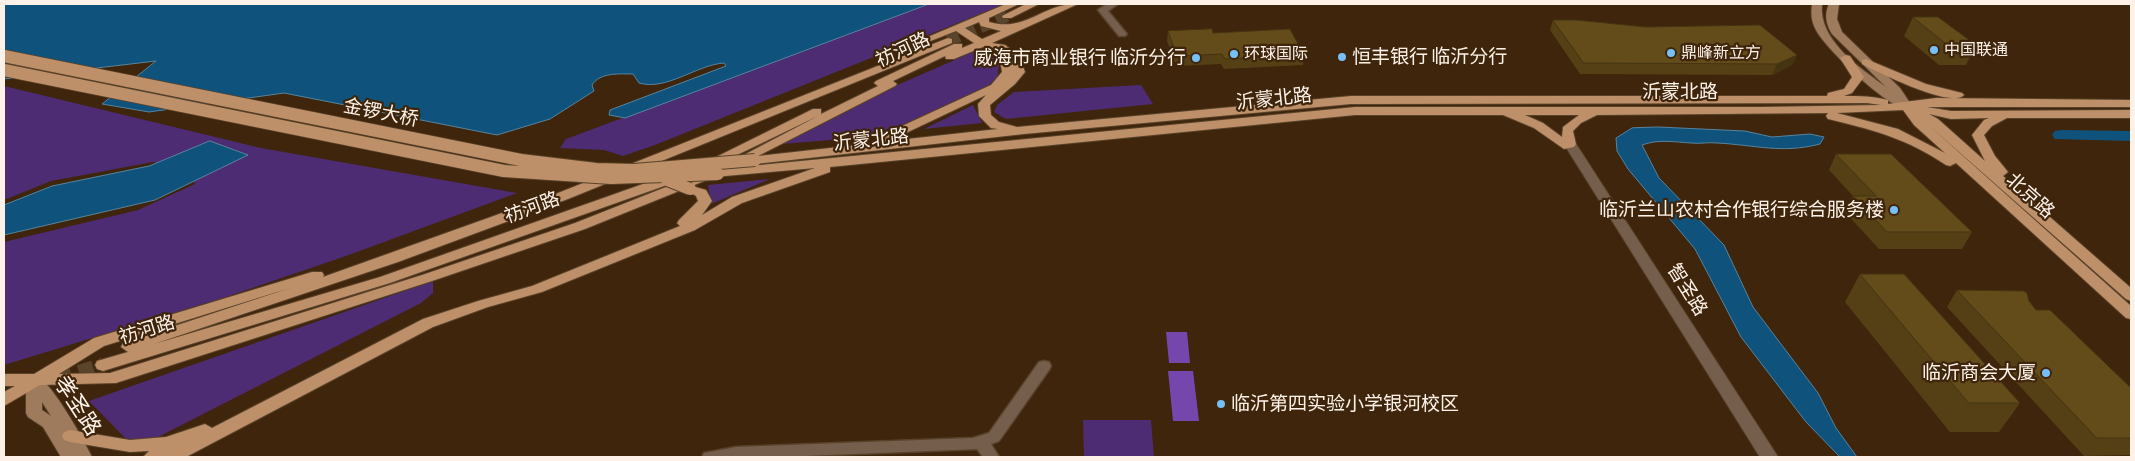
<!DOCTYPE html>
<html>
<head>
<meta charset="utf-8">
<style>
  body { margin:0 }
  #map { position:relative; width:2135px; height:461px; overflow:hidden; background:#3e250b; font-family:"Alegreya Sans",sans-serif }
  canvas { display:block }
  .frame { position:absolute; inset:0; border:5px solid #fef2e8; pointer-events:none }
</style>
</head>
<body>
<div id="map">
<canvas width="2135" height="461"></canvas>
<div class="frame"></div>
</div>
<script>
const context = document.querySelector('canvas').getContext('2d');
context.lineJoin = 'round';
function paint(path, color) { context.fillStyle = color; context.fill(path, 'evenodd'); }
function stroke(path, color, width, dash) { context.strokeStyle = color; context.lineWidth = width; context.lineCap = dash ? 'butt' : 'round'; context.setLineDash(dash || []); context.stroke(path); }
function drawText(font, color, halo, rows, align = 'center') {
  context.font = font + ' "Alegreya Sans","Noto Sans SC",sans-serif'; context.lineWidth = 4.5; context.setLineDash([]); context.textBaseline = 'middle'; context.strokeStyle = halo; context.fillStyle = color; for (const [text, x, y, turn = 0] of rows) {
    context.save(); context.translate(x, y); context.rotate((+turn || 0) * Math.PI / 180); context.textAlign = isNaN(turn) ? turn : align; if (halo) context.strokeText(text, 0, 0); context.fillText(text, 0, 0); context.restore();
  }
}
paint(new Path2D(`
  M929 4H1005L655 145 623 156 604 150 560 148 566 139Z
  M982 48 992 56 999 65 997 78 988 86 898 127 867 137 758 146Z
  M1141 85 1153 104 1006 119 994 112 997 105 1014 92Z
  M4 86 261 148 517 193 346 256 223 298 4 365V242L138 210 195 184 189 171 153 162 51 181 4 200Z
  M973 105 982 123 924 129Z
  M770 179 711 204 708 185Z
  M433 281V293L421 303 156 438 139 441 126 439 89 401Z
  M1083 420H1151L1154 457H1084Z`), '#4d2c73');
paint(new Path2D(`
  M1166 332H1187L1190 363H1169Z
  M1168 371H1193L1199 421H1173Z`), '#7547ac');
const water = new Path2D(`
  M4 4H929L625 118 609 115 610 110 726 66 724 63C696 65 667 91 639 83L633 74C620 74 600 72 592 85L594 91 550 119 497 135 284 93 149 112 102 104 156 61 4 79Z
  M1658 127 1745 131 1772 137 1810 134 1824 137 1820 144C1781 154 1756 145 1717 143 1709 142 1700 144 1691 143 1674 142 1658 139 1642 145L1659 178 1724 245 1753 307 1818 393 1836 428 1857 457H1840L1806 422 1741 337 1695 249 1628 169 1617 151 1616 138 1632 128Z
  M210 141 248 155 155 200 4 235V205L52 186 149 166Z`);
paint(water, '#0f537d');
stroke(water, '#57839d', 1);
paint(new Path2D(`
  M2061 130 2131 131V141L2055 139 2052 135 2055 131Z`), '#0f537d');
stroke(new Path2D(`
  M948 41 1007 16`), '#5b442c', 12, [12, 5.5]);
stroke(new Path2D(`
  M57 379 103 365`), '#5b442c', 15, [15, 8]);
const minor = new Path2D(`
  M1107 4H1118L1108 11 1127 34 1125 36H1119L1098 10Z
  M1044 361 1049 362 1051 366 1049 370 999 441 991 444 999 457H983L977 449 779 457H702L704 453 736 447 973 438 989 433 1039 362Z`);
const tertiary = new Path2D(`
  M1570 140 1576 144 1778 457H1760L1564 144Z`);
const secondary = new Path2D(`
  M1812 4H1822C1818 40 1860 68 1886 87L1832 34C1826 24 1824 15 1829 4H1839L1837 19 1842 32 1900 88 1912 106 1910 109C1892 113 1825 48 1816 30 1811 21 1811 14 1812 4Z
  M34 374C50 379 84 440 92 457H61L43 427 28 417 26 413V380L28 376ZM42 402 51 416 42 410Z`);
const primary = new Path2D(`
  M1006 4H1019L989 18V22C1026 33 1044 2 1078 4L992 43 1005 45 1019 55 1025 72 1015 84 990 105 991 115 999 122 1017 127 1351 96H1827L1828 93 1844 89 1852 77 1840 58 1846 55 1850 56 1864 77 1852 93 1844 96C1859 96 1873 96 1888 100V104L1936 98 2131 100V107H1927L1951 111 2131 110V118H2007L1992 126 1984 135 1995 156 2008 172 2003 176 2131 288V301L2126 299 1925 122 2131 306V319L2126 318 1956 163 1950 166 1946 165C1906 138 1873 130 1828 119L1826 116 1828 113 1597 115 1581 123 1573 131 1576 144 1574 147 1564 149 1534 128 1503 115H1355L830 167V172L742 203 695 230 542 292 488 307 433 327 186 457H143L149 451 130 452 70 442 64 440 62 436 64 432 70 430 130 440 166 437 205 424 212 428 423 319 478 301 532 286 680 226 677 223 679 220 698 201 696 196 684 189 585 229 432 281 116 383 40 385 4 406V392L15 386H4V374H34L94 338 312 272H322L324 275 323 277 558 193 948 38 952 39V43L568 199 398 262 154 344 380 277 674 173H684L685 176 684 179 390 283 103 371 97 369 95 365 97 361 128 352 121 347 123 343 293 287 104 346 59 374 110 373 422 275 575 223 709 170 1355 107H1761L1881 105 1867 103 1351 104 1024 134 755 164 740 157 818 116 712 167H704L702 164 813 109H821V114L878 86 874 83 876 81 954 44H962V48L974 43 956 31 928 42 923 39ZM979 22 981 26 1001 31 982 39 965 28ZM983 47C994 51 1001 60 1002 72L991 85 876 138 875 143 758 156 895 86 897 84 893 81 945 56 946 59H954ZM986 95 978 104 979 116 991 128 998 129 889 141ZM1903 110 1914 125 1945 153 1898 129 1837 113ZM1929 114 1951 119 1989 118 1984 120 1972 135 1985 161 1938 119ZM1525 115H1579L1563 127 1562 137 1543 123ZM815 168 732 197 702 215 712 201 706 190 692 186 714 177Z
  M1026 4H1039L1011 18H1003L1002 16Z
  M1866 59 1926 84 1962 93 1964 95C1951 109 1878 72 1862 64V60Z`);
stroke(minor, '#59422a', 3);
stroke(tertiary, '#59422a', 2);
stroke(secondary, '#59422a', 2);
stroke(primary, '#59422a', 2);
paint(minor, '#755f4c');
paint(tertiary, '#755f4c');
paint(secondary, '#9e7b5c');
paint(primary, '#be9069');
const primaryBridge = new Path2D(`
  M4 56 521 160 596 169 634 170 755 160
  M4 70 504 171 611 178 718 174
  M667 180 690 189`);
stroke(primaryBridge, '#59422a', 14, []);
stroke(primaryBridge, '#be9069', 12);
paint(new Path2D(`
  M1913 17 1976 45 1966 65H1939L1904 36Z
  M1553 20 1797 55 1792 65 1772 75 1580 74 1550 30Z
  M1168 31 1213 33 1304 55 1303 65 1224 69 1221 64 1176 66 1167 41Z
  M1836 154 1972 232 1962 249H1879L1845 212 1853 196 1829 170Z
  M1860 274 2020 403 1999 432H1950L1845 302Z
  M1957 290 2029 301 2036 310 2131 388V455L2084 456 1947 307Z`), '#554016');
paint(new Path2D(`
  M1797 55 1792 65 1772 75 1777 64Z`), '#453412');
const building = new Path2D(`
  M1913 17H1938L1976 45 1949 46Z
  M1553 20H1576L1646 27 1760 25 1797 55 1777 64 1584 63Z
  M1212 29 1213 33 1290 29 1304 55 1225 59 1222 54 1177 56 1168 31Z
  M1836 154H1891L1972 232H1887L1853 196H1876Z
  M1860 274H1904L2020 403H1969Z
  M1957 290 2024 291 2027 293 2029 301 2036 310H2050L2131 388V438H2097Z`);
paint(building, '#634b1a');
stroke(building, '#453412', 1);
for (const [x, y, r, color] of [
  [1934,50,5,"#76c0f7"],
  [1671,53,5,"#76c0f7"],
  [1234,54,5,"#76c0f7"],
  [1342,57,5,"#76c0f7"],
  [1196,58,5,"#76c0f7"],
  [1894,210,5,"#76c0f7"],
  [2046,373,5,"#76c0f7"],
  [1221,404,5,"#76c0f7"]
]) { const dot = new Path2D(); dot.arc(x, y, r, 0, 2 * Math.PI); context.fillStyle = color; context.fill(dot); stroke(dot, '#3e250b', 2); }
drawText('16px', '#fef2e8', '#3e250b', [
  ["中国联通",1944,50],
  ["鼎峰新立方",1681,53],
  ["环球国际",1244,54]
], 'left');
drawText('19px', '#fef2e8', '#3e250b', [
  ["祊河路",903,50,-25],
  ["沂蒙北路",1680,92],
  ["沂蒙北路",1274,99,-6],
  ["金锣大桥",381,113,11],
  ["沂蒙北路",871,140,-6],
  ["北京路",2030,196,42],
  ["祊河路",532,208,-20],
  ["智圣路",1687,290,58],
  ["祊河路",147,330,-17]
]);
drawText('19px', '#fef2e8', '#3e250b', [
  ["恒丰银行 临沂分行",1352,57,"left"],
  ["威海市商业银行 临沂分行",1186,58],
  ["临沂兰山农村合作银行综合服务楼",1884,210],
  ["临沂商会大厦",2036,373],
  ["临沂第四实验小学银河校区",1231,404,"left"]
], 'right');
drawText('22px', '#fef2e8', '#3e250b', [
  ["孝圣路",77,406,57]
]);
</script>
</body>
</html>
